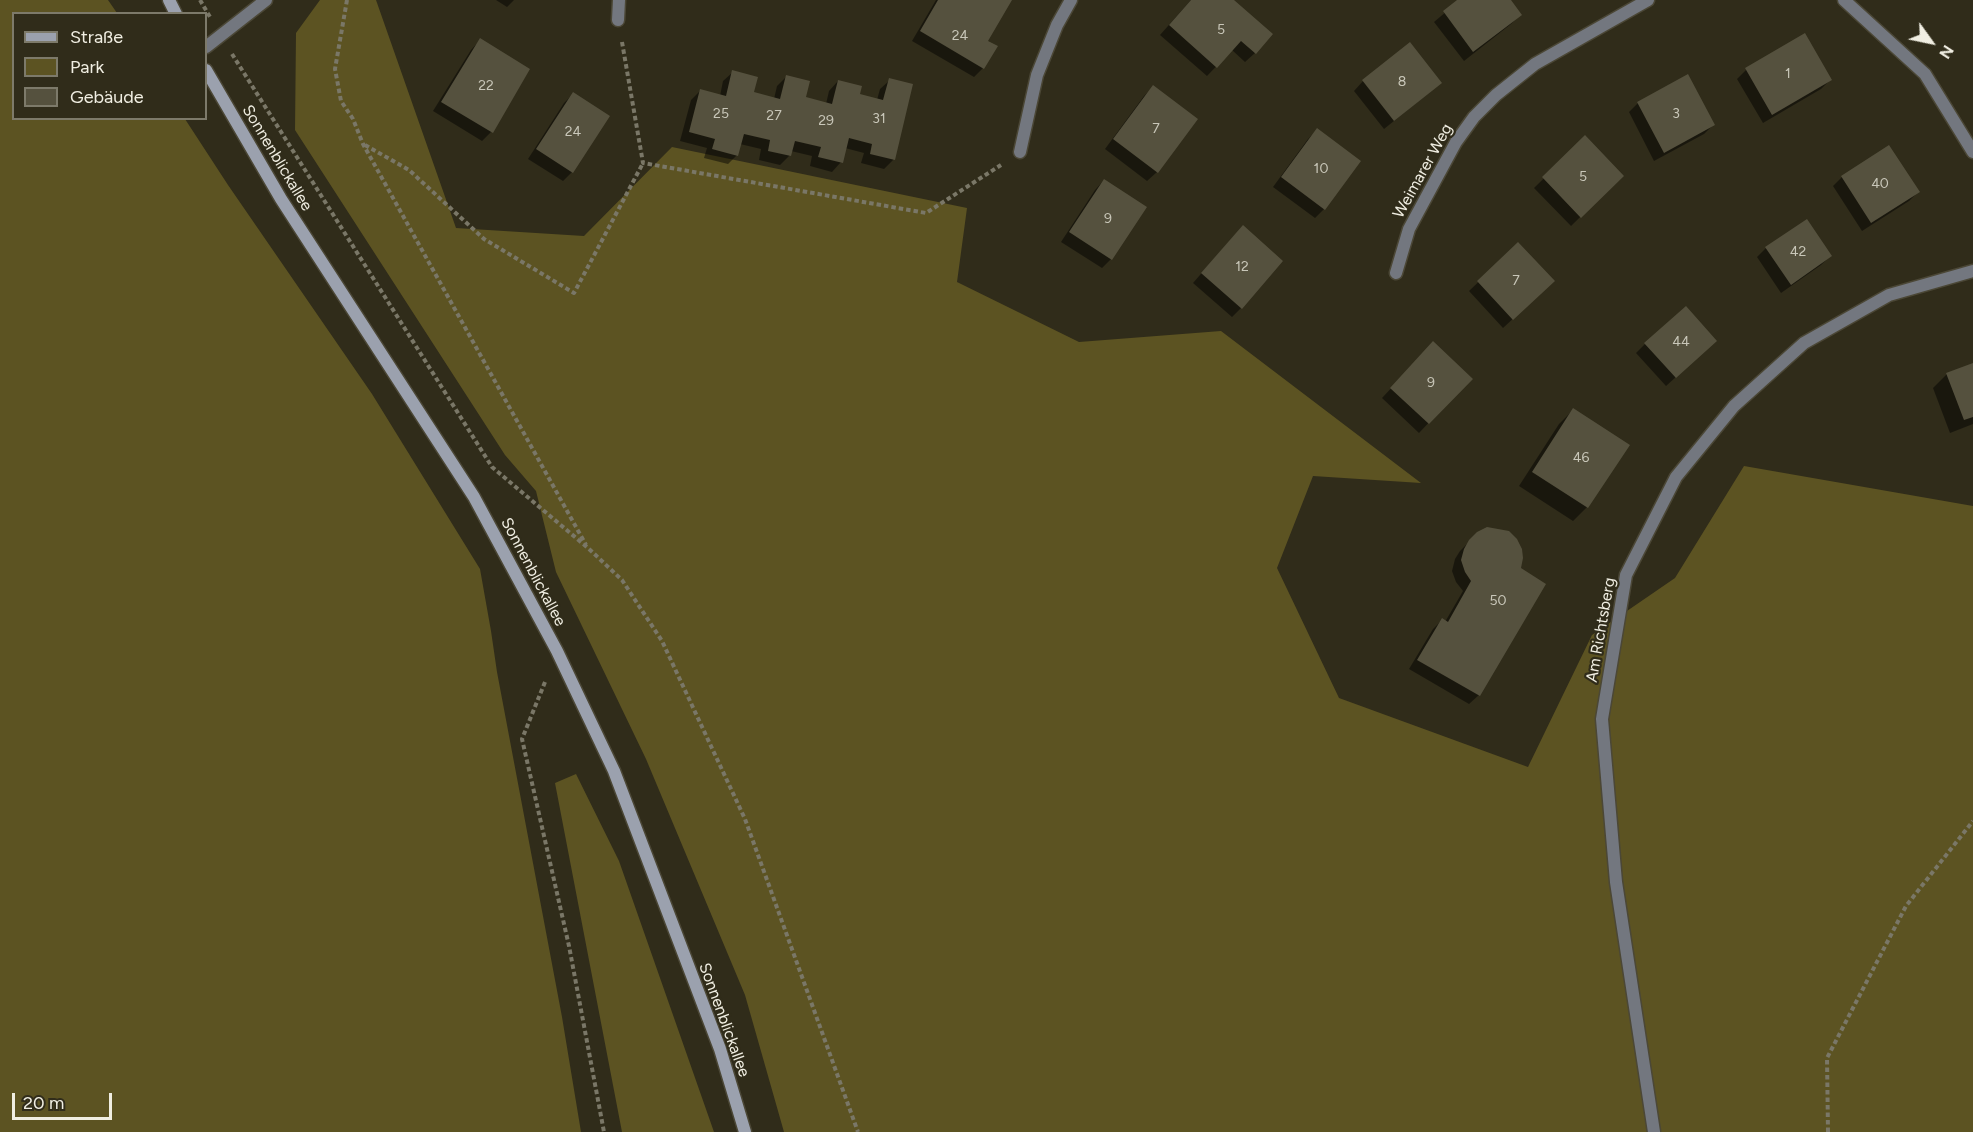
<!DOCTYPE html>
<html>
<head>
<meta charset="utf-8">
<style>
  body { margin:0 }
  #map { position:relative; width:1973px; height:1132px; overflow:hidden; background:#302c1a; font-family:Figtree,sans-serif }
  canvas { display:block }
  .legend { position:absolute; left:12px; top:12px; width:195px; height:108px; box-sizing:border-box; background:#302c1a; border:2px solid #7d7a6a; margin:0; padding:8px 10px; list-style:none; font-size:18px; color:#f0eee2 }
  .legend li { display:flex; align-items:center; gap:12px; height:30px }
  .legend b { width:30px; border:2px solid #7d7a6a }
  .north { position:absolute; left:1901px; top:12px; width:60px; height:60px; -webkit-text-stroke:4px #302c1a; paint-order:stroke; rotate:123deg; font-size:16px; font-weight:700; line-height:24px; text-align:center; color:#f0eee2 }
  .north::after { content:''; display:block; margin:auto; width:21px; height:27px; background:#f0eee2; clip-path:polygon(50% 0,100% 100%,50% 72%,0 100%) }
  .scale { position:absolute; left:12px; top:1093px; width:100px; height:27px; box-sizing:border-box; border:3px solid #f0eee2; border-top:0; padding-left:8px; font-size:18px; line-height:21px; white-space:nowrap; color:#f0eee2; -webkit-text-stroke:4px #302c1a; paint-order:stroke }
</style>
</head>
<body>
<div id="map">
<canvas width="1973" height="1132"></canvas>
<ul class="legend">
<li><b style="height:8px;background:#9ba1ae"></b>Straße</li>
<li><b style="height:16px;background:#5c5322"></b>Park</li>
<li><b style="height:16px;background:#55513e"></b>Gebäude</li>
</ul>
<div class="north">N</div>
<div class="scale">20 m</div>
</div>
<script>
const context = document.querySelector('canvas').getContext('2d');
context.lineJoin = 'round';
function paint(path, color) { context.fillStyle = color; context.fill(path, 'evenodd'); }
function stroke(path, color, width, dash) { context.strokeStyle = color; context.lineWidth = width; context.lineCap = dash ? 'butt' : 'round'; context.setLineDash(dash || []); context.stroke(path); }
function drawText(font, color, halo, rows, align = 'center') {
  context.font = font + ' Figtree,sans-serif'; context.lineWidth = 4.5; context.setLineDash([]); context.textBaseline = 'middle'; context.strokeStyle = halo; context.fillStyle = color; for (const [text, x, y, turn = 0] of rows) {
    context.save(); context.translate(x, y); context.rotate((+turn || 0) * Math.PI / 180); context.textAlign = isNaN(turn) ? turn : align; if (halo) context.strokeText(text, 0, 0); context.fillText(text, 0, 0); context.restore();
  }
}
paint(new Path2D(`
  M0 0H108L117 13 14 14V118L185 119 228 185 372 394 480 569 491 631 497 672 562 1017 581 1132H0Z
  M320 0H376L456 228 584 236 672 147 967 208 957 282 1079 342 1221 331 1421 483 1313 476 1277 568 1339 698 1528 767 1592 635 1675 578 1744 466 1973 506V1132H784L745 995 646 759 556 572 536 491 505 455 295 130 296 33Z
  M576 774 619 861 714 1132H622L555 783Z`), '#5c5322');
paint(new Path2D(`
  M496 0H514L507 7Z
  M936 0H1010L986 41 983 68 974 77 912 41Z
  M1191 0H1232L1255 53 1245 62 1232 50 1207 76 1160 35Z
  M1460 0H1509L1520 15 1511 24 1464 61 1434 22Z
  M480 40 491 132 482 141 433 111 471 50Z
  M1746 70 1830 80 1821 89 1763 123 1737 79Z
  M733 72 752 93 774 99 777 86 787 76 804 98 826 104 829 91 838 81 858 95 877 100 880 89 890 80 893 160 884 169 861 163 864 153 845 148 841 162 832 172 810 166 812 156 791 151 789 156 780 165 759 160 761 149 740 144 737 155 728 164 704 158 707 148 680 141 691 100 700 91 720 96 723 81Z
  M1363 81 1430 92 1384 129 1354 91Z
  M1153 87 1157 172 1147 181 1105 149 1144 96Z
  M573 94 572 172 563 181 528 159 564 103Z
  M1638 103 1713 125 1704 134 1654 161 1629 112Z
  M1317 130 1324 209 1315 218 1273 187 1308 139Z
  M1585 138 1622 176 1571 226 1534 188Z
  M1842 177 1918 192 1909 201 1862 231 1833 186Z
  M1104 180 1111 259 1102 268 1061 242 1095 190Z
  M1233 237 1241 308 1232 317 1193 283Z
  M1518 244 1544 290 1503 328 1469 291Z
  M1766 248 1830 256 1821 265 1781 293 1757 257Z
  M1645 344 1706 350 1666 386 1636 353Z
  M1424 353 1470 379 1419 433 1382 398Z
  M1973 364V424L1950 433 1933 388 1947 374Z
  M1573 410 1587 507 1573 521 1519 486 1559 424Z
  M1470 541 1479 695 1469 704 1409 669 1433 629 1442 620 1445 622 1463 591 1456 582 1452 571 1455 559 1460 551Z`), '#0007');
paint(new Path2D(`
  M938 0H1012L988 41 998 46 984 69 920 31Z
  M1191 0H1234L1273 34 1256 54 1241 41 1217 68 1169 25Z
  M1457 0H1511L1522 15 1473 52 1443 11Z
  M1805 33 1832 80 1772 115 1745 68Z
  M480 38 530 69 493 133 441 102Z
  M1410 42 1442 83 1394 121 1362 80Z
  M732 70 758 77 754 92 780 99 786 75 810 81 806 97 832 104 838 80 862 86 860 94 883 100 889 78 913 84 895 160 870 154 872 144 849 138 843 163 818 157 821 147 795 141 791 156 768 151 770 140 744 134 738 156 712 149 715 139 689 132 700 89 726 96Z
  M1688 74 1715 125 1664 153 1637 102Z
  M1153 85 1198 119 1158 173 1113 139Z
  M573 92 610 116 573 173 536 149Z
  M1317 128 1361 161 1325 210 1281 177Z
  M1585 135 1624 176 1581 218 1542 177Z
  M1889 145 1920 192 1871 223 1841 176Z
  M1104 179 1147 207 1112 260 1069 232Z
  M1807 219 1832 256 1791 285 1765 247Z
  M1243 225 1283 261 1242 309 1201 273Z
  M1518 242 1555 281 1513 320 1477 281Z
  M1686 306 1717 341 1676 378 1644 343Z
  M1433 341 1473 379 1429 424 1390 388Z
  M1973 363V417L1964 420 1946 373Z
  M1573 408 1630 445 1588 508 1532 472Z
  M1487 527 1509 531 1517 539 1522 549 1523 558 1521 568 1546 584 1480 696 1417 660 1442 618 1448 622 1471 581 1465 572 1461 560 1464 549 1469 540 1477 532Z`), '#55513e');
const street = new Path2D(`
  M1844 0 1925 74 1973 152
  M618 20 619 0
  M206 47 266 0
  M1020 152 1037 75 1057 25 1071 0
  M1396 273 1409 229 1456 142 1474 117 1496 95 1535 64 1648 0
  M1654 1132 1616 882 1602 719 1626 575 1676 477 1734 406 1804 343 1889 295 1973 271`);
const secondary = new Path2D(`
  M169 0 176 14
  M206 70 281 199 474 497 557 651 614 771 720 1049 745 1132`);
stroke(street, '#4b4736', 15);
stroke(secondary, '#4b4736', 15);
stroke(new Path2D(`
  M200 0 210 17
  M347 0 335 69 341 101 353 119 363 144 586 545
  M622 42 643 163 926 213 1001 165
  M232 54 492 467 588 548 622 580 662 641 745 819 858 1132
  M365 145 409 170 484 239 574 293 643 163
  M545 682 522 739 569 946 604 1132
  M1828 1132 1827 1058 1906 906 1973 821`), '#7a7767', 4, [4.5, 3]);
stroke(street, '#73777f', 12);
stroke(secondary, '#9ba1ae', 12);
drawText('14px', '#c9c7b9', null, [
  ["5",1221,30],
  ["24",960,36],
  ["1",1788,74],
  ["8",1402,82],
  ["22",486,86],
  ["25",721,114],
  ["3",1676,114],
  ["27",774,116],
  ["31",879,119],
  ["29",826,121],
  ["7",1156,129],
  ["24",573,132],
  ["10",1321,169],
  ["5",1583,177],
  ["40",1880,184],
  ["9",1108,219],
  ["42",1798,252],
  ["12",1242,267],
  ["7",1516,281],
  ["44",1681,342],
  ["9",1431,383],
  ["46",1581,458],
  ["50",1498,601]
]);
drawText('16px', '#f0eee2', '#302c1a', [
  ["Sonnenblickallee",277,158,59],
  ["Weimarer Weg",1423,171,-61],
  ["Sonnenblickallee",533,572,62],
  ["Am Richtsberg",1601,630,-80],
  ["Sonnenblickallee",724,1020,70]
]);
</script>
</body>
</html>
